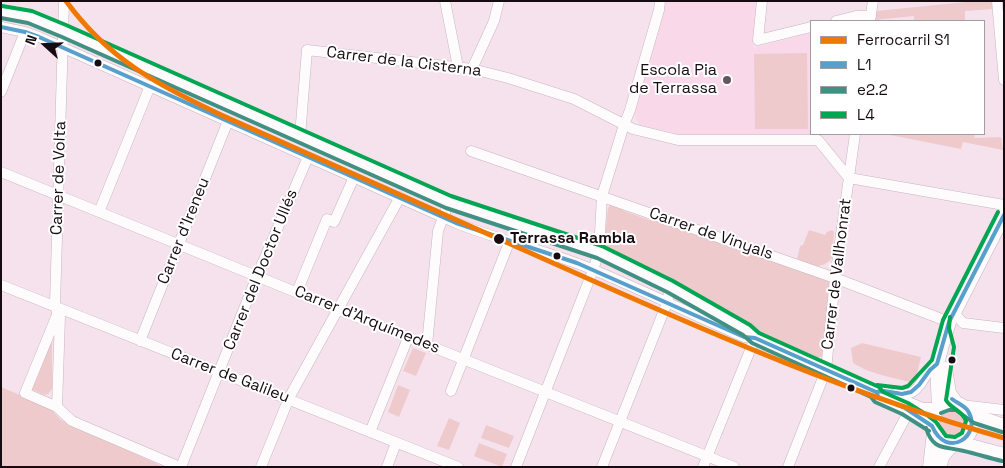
<!DOCTYPE html>
<html>
<head>
<meta charset="utf-8">
<style>
  body { margin:0 }
  #map { position:relative; width:1005px; height:468px; overflow:hidden; background:#f6e2ed; font-family:"Space Grotesk",sans-serif }
  canvas { display:block }
  .frame { position:absolute; inset:0; border:2px solid #160b11; pointer-events:none }
  .legend { position:absolute; left:810px; top:20px; width:175px; height:115px; box-sizing:border-box; background:#fff; border:1px solid #a29da0; margin:0; padding:6px 9px; list-style:none; font-size:15px; color:#160b11 }
  .legend li { display:flex; align-items:center; gap:10px; height:25px }
  .legend b { width:25px; border:1px solid #a29da0 }
  .north { position:absolute; left:20px; top:20px; width:50px; height:50px; -webkit-text-stroke:4px #fff; paint-order:stroke; rotate:290deg; font-size:14px; font-weight:700; line-height:20px; text-align:center; color:#160b11 }
  .north::after { content:''; display:block; margin:auto; width:18px; height:22px; background:#160b11; clip-path:polygon(50% 0,100% 100%,50% 72%,0 100%) }
</style>
</head>
<body>
<div id="map">
<canvas width="1005" height="468"></canvas>
<div class="frame"></div>
<ul class="legend">
<li><b style="height:6px;background:#ef7900"></b>Ferrocarril S1</li>
<li><b style="height:6px;background:#579fcd"></b>L1</li>
<li><b style="height:6px;background:#409183"></b>e2.2</li>
<li><b style="height:6px;background:#00a651"></b>L4</li>
</ul>
<div class="north">N</div>
</div>
<script>
const context = document.querySelector('canvas').getContext('2d');
context.lineJoin = 'round';
function paint(path, color) { context.fillStyle = color; context.fill(path, 'evenodd'); }
function stroke(path, color, width, dash) { context.strokeStyle = color; context.lineWidth = width; context.lineCap = dash ? 'butt' : 'round'; context.setLineDash(dash || []); context.stroke(path); }
function drawText(font, color, halo, rows, align = 'center') {
  context.font = font + ' "Space Grotesk",sans-serif'; context.lineWidth = 4; context.setLineDash([]); context.textBaseline = 'middle'; context.strokeStyle = halo; context.fillStyle = color; for (const [text, x, y, turn = 0] of rows) {
    context.save(); context.translate(x, y); context.rotate((+turn || 0) * Math.PI / 180); context.textAlign = isNaN(turn) ? turn : align; if (halo) context.strokeText(text, 0, 0); context.fillText(text, 0, 0); context.restore();
  }
}
paint(new Path2D(`
  M665 1H758L753 48 811 33V134H815H680L639 125 634 112 664 11Z`), '#f9d8ea');
paint(new Path2D(`
  M976 1H992V9L965 11V21H914V16L875 20 876 11Z
  M807 53 808 129H755L754 54Z
  M885 134H974L975 138 1001 137 1003 150 963 142 961 149Z
  M610 205 620 207 624 211 649 220 652 218 832 282 823 356 817 358 752 329 608 252 604 244 608 208Z
  M809 230 825 235 827 232 832 230 834 232 832 258C822 270 809 267 797 259L800 246 803 245Z
  M52 337V389L48 394 44 395 31 389Z
  M862 343 921 357 916 378 913 382H910C891 377 870 374 853 363L851 348Z
  M413 348 426 353 416 376 403 371Z
  M398 385 410 390 399 417 388 412Z
  M1 387 46 406 52 410 61 420 164 467H1Z
  M937 424a15 15 0 1 1 30 0a15 15 0 1 1-30 0Z
  M449 418 460 423 449 450 437 446Z
  M486 425 514 436 509 448 481 438Z
  M479 443 507 454 502 467 474 456Z`), '#efcacd');
const street = new Path2D(`
  M445 1 458 67
  M762 1 758 40 811 27
  M997 1 1004 80
  M1 12 30 17 64 31 449 202 599 252 670 286 747 330 755 338
  M870 20 873 1
  M836 21 856 16H871
  M1 27 25 32 39 37 456 223C501 241 549 251 594 270 644 291 694 315 744 337L755 338 876 392 880 390 923 408H938
  M472 69 494 21 499 1
  M1 92 25 32
  M300 136 307 50 472 69 508 78 574 99 633 129 678 140H818L849 178
  M471 151 835 278 949 322
  M1 172 337 309 734 467
  M849 178 1004 205
  M99 212 150 86
  M1 285 458 467
  M297 292 327 219 334 222 354 177
  M57 307V315L25 393 57 407 60 316 55 304 64 1
  M956 315 963 323 1004 328
  M140 341 228 121
  M427 345 438 231 449 202
  M451 391 510 240
  M876 392 878 397 905 408 932 426
  M895 394C924 399 921 371 937 364
  M961 405 1004 410
  M57 407 72 421 180 467
  M370 432 408 338
  M181 467 257 276 308 157
  M261 467 289 398 400 197
  M387 467 396 443
  M516 467 593 270 599 252 602 196 624 125 630 110 659 10 660 1
  M602 467 667 303 670 286
  M703 467 755 338
  M788 467 826 370 835 278 855 134
  M879 467 909 411`);
const secondary = new Path2D(`
  M945 369 949 393 956 403
  M932 423a20 20 0 1 1 40 0a20 20 0 1 1-40 0Z
  M939 408 937 364 942 345 949 322 1004 215
  M970 414 1004 426
  M959 443 1004 455
  M930 467 934 433
  M939 467 943 455 953 444`);
stroke(street, '#c5b6be', 11);
stroke(secondary, '#c5b6be', 15);
stroke(street, '#fefbfc', 10);
stroke(secondary, '#fefbfc', 14);
stroke(new Path2D(`
  M1 27 25 32 39 37 456 223 577 263 744 337 755 338 876 392 884 391 902 394 911 392 919 385 930 370 937 364 949 322 1004 215
  M877 393 878 397 905 408 932 426
  M932 426C947 461 983 435 968 411 965 406 957 403 952 399`), '#579fcd', 4);
stroke(new Path2D(`
  M1 18 28 23 62 37 446 208 597 258 667 292 743 335 752 343 871 397 875 402 902 414 929 431
  M941 413 949 410H956L974 423 1002 432
  M926 428C933 451 945 446 964 451 977 454 989 458 1002 461`), '#409183', 4);
stroke(new Path2D(`
  M2 6 32 11 66 25 451 196 602 246 673 281 750 325 759 333 879 387 883 392 908 403 927 415 936 422 946 436 955 437 962 433 966 421C962 410 951 409 946 400L954 347 949 328 950 317
  M877 385 902 388 908 386 932 360 943 320 998 212`), '#00a651', 4);
stroke(new Path2D(`
  M66 1C109 60 157 84 221 115 338 167 454 219 571 271 714 335 852 395 1004 438`), '#ef7900', 5);
for (const [x, y, r, color] of [
  [98,63,4.5,"#160b11"],
  [727,80,5,"#64565e"],
  [499,239,6,"#160b11"],
  [557,256,4.5,"#160b11"],
  [952,360,4.5,"#160b11"],
  [851,388,4.5,"#160b11"]
]) { const dot = new Path2D(); dot.arc(x, y, r, 0, 2 * Math.PI); context.fillStyle = color; context.fill(dot); stroke(dot, '#fff', 2); }
drawText('16px', '#160b11', '#fff', [
  ["Carrer de la Cisterna",404,62,7],
  ["Carrer de Volta",59,178,-88],
  ["Carrer d'Ireneu",184,231,-68],
  ["Carrer de Vinyals",711,234,19],
  ["Carrer del Doctor Ullés",261,270,-68],
  ["Carrer de Vallhonrat",837,274,-83],
  ["Carrer d'Arquímedes",367,320,22],
  ["Carrer de Galileu",230,376,21]
]);
drawText('16px', '#160b11', '#fff', [
  ["Escola Pia",717,71],
  ["de Terrassa",717,89]
], 'right');
drawText('bold 16px', '#160b11', '#fff', [
  ["Terrassa Rambla",510,239]
], 'left');
</script>
</body>
</html>
